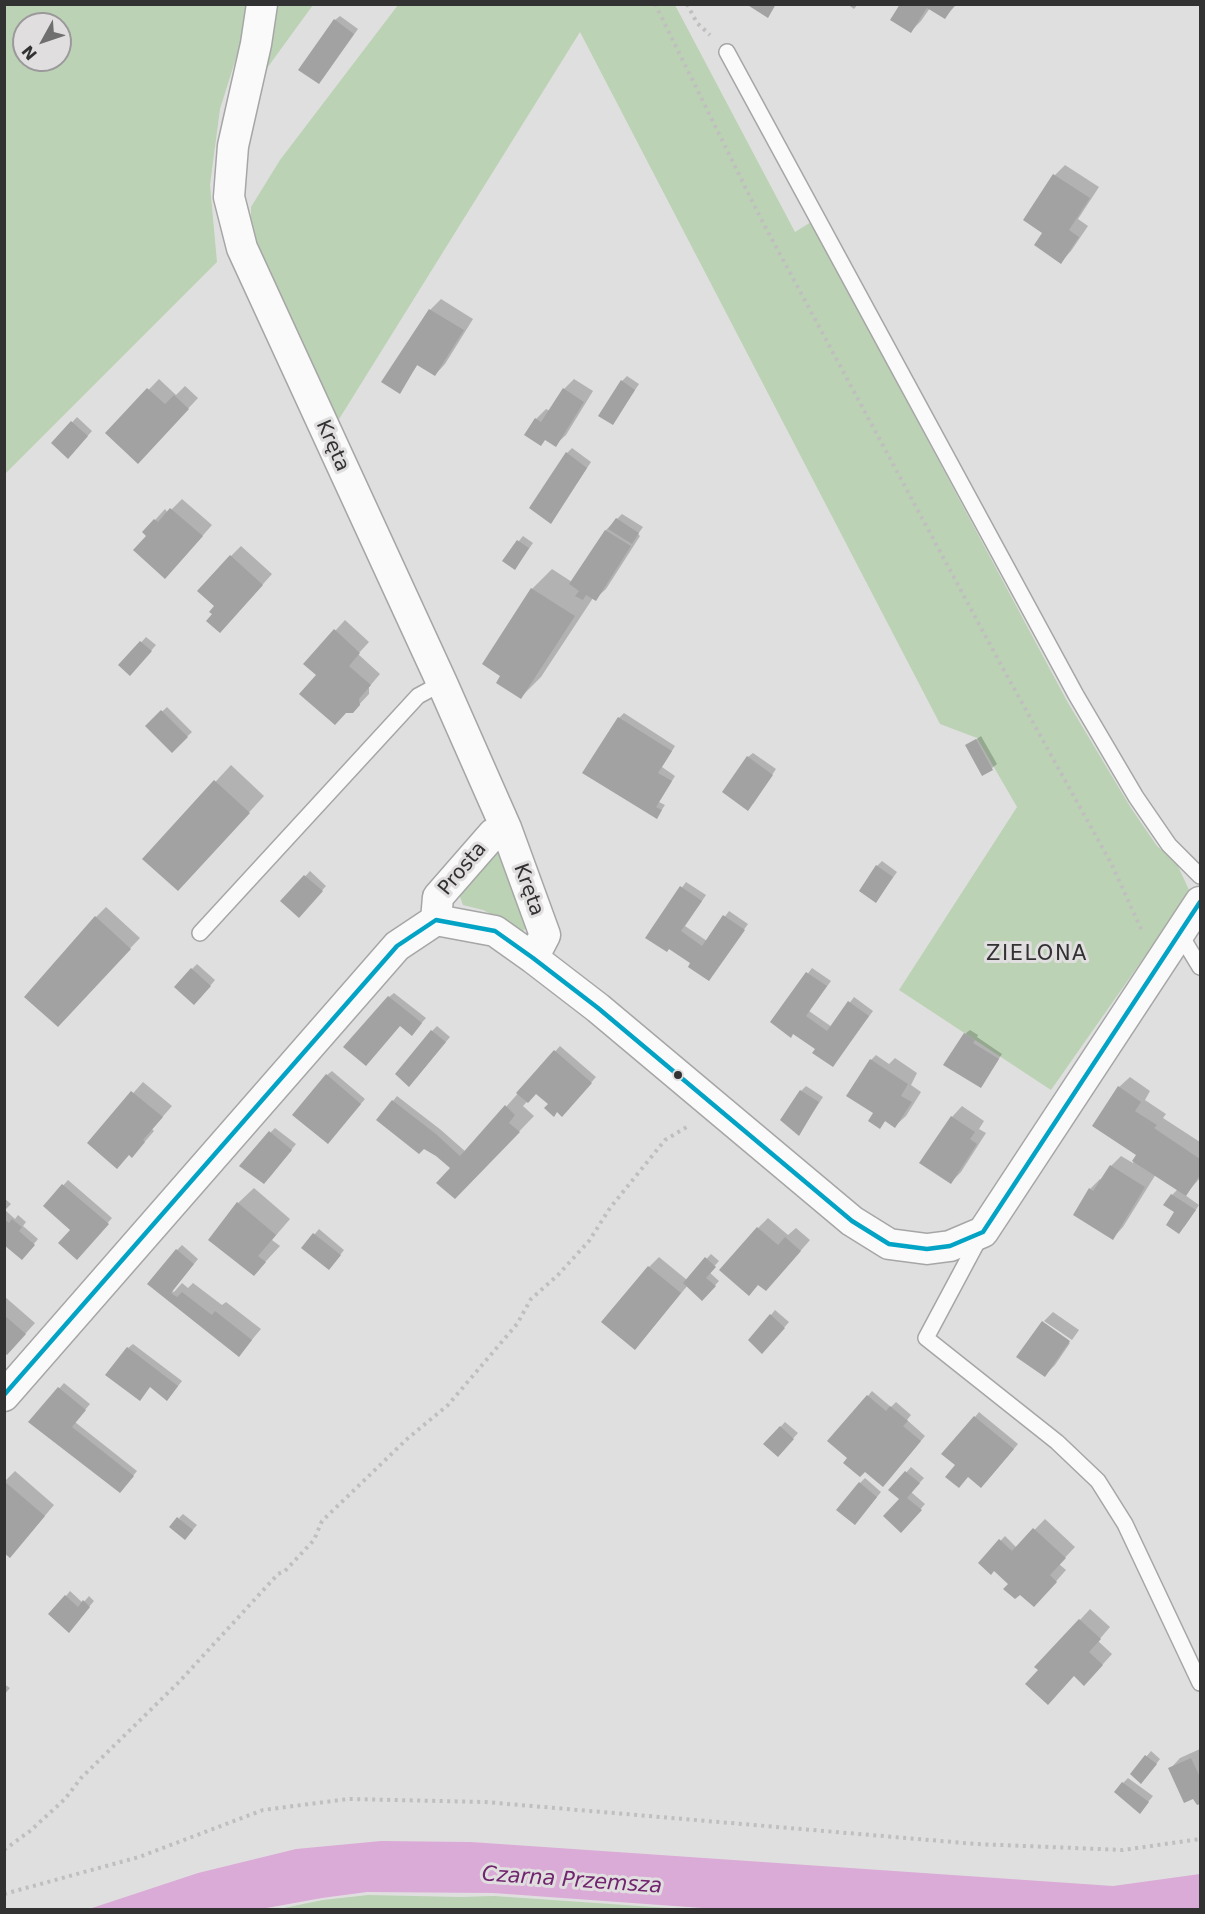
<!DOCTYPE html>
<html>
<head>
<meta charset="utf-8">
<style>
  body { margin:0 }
  #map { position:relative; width:1205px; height:1914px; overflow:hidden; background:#e0dfe0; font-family:"DejaVu Sans",sans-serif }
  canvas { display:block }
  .frame { position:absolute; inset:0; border:6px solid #333233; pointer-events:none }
  .north { position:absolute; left:12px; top:12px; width:60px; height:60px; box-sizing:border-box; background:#e1dee0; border:2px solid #9b999b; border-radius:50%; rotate:230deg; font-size:16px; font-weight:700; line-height:24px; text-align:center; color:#333233 }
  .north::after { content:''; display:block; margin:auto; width:21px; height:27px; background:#706f70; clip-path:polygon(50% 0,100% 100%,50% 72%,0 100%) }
</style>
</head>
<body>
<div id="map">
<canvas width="1205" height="1914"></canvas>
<div class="frame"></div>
<div class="north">N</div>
</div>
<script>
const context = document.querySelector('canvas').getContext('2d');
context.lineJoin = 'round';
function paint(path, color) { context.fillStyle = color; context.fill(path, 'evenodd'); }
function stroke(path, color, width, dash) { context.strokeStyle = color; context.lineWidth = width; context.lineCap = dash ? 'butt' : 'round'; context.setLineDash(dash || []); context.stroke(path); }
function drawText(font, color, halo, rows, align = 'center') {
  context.font = font + ' "DejaVu Sans",sans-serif'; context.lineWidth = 6; context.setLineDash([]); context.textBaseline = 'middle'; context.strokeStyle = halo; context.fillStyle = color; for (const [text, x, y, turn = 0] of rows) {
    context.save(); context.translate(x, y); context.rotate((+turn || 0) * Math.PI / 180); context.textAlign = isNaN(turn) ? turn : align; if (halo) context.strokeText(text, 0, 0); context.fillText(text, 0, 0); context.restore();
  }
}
paint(new Path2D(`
  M4 5H250L248 20 220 109 210 185 217 262 5 474ZM24 24H60V60H24Z
  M277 5H313L262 75Z
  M398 5H675L795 232 811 222 1067 701 1131 808 1157 846 1176 862 1190 892 1051 1090 899 990 1017 807 977 738 940 724 580 32 336 424 251 228V207L280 160Z
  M497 851 502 854 528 926 523 931 483 910 463 905 459 894Z
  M368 1895 461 1897 494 1896 683 1909H279L323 1900Z`), '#bbd2b4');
paint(new Path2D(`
  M381 1841 471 1842 1113 1886 1200 1874V1909L730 1910 493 1893 367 1892 322 1898 261 1909H89L198 1873 296 1849Z`), '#daabd6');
paint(new Path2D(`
  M847 4H858L854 9Z
  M902 4H957L945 17 930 8 921 21 911 31Z
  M340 16 358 29 323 78 335 20Z
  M1065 165 1099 187 1078 219 1088 226 1071 251 1061 262 1044 232 1025 220 1055 175Z
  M441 299 473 319 445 364 435 375 418 364 399 392 406 348 431 309Z
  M627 376 639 384 613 423 622 381Z
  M159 379 176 395 185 386 198 398 148 452 107 433Z
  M574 379 593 391 566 435 555 445 536 419 546 409 550 411 564 389Z
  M77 417 92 431 73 452 53 443Z
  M572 448 591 462 551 522 567 453Z
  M182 499 212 525 175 567 148 536 155 520 165 509 168 513Z
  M622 514 643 527 638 534 640 536 606 589 595 599 593 598 541 677 521 697 502 675 532 589 552 569 572 582 606 530Z
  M523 536 533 543 519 563V541Z
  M241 546 272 574 230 621 214 614 231 556Z
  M345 620 369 642 358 654 380 674 369 687V694L353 711H347L318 675 335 631Z
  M146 637 156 645 135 669 121 665Z
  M167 707 192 732 172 751 147 726Z
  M624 713 675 746 662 767 675 776 659 802 665 805 657 817 619 718Z
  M981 736 997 764 992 768 967 746Z
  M753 753 776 769 753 804 748 757Z
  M231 765 264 796 193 874 144 859Z
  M882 861 897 872 880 896 877 866Z
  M310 871 326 886 299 916 283 901Z
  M686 882 706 895 685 926 707 941 729 911 748 924 709 979 692 963 669 947 647 937Z
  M106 907 140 938 68 1014 96 917Z
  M197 964 215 980 199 999 192 969Z
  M812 968 831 981 809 1011 832 1027 854 997 873 1011 833 1065 817 1048 794 1032 772 1022Z
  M394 993 426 1018 416 1029 389 997Z
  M437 1026 450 1037 414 1080 432 1031Z
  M970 1030 978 1035 977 1037 1002 1054 981 1086 965 1034Z
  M560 1046 596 1077 567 1110 550 1104 536 1092 523 1106 534 1116 484 1168 456 1163 393 1101 397 1096 441 1130 466 1152Z
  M876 1055 889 1064 895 1058 917 1073 911 1085 921 1092 906 1116 895 1126 886 1120 880 1127 875 1113 871 1060Z
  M332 1071 365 1099 332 1137 327 1075Z
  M1130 1077 1150 1091 1145 1100 1166 1114 1163 1118 1200 1142V1178L1185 1195 1199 1205 1184 1227 1176 1212 1172 1195 1178 1189 1156 1174 1123 1227 1113 1238 1090 1189 1100 1179 1102 1180 1111 1166 1121 1156 1133 1163 1138 1154 1119 1087Z
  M143 1082 172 1106 152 1129 154 1131 142 1145 89 1143Z
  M806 1086 823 1097 799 1134 801 1091Z
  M962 1106 984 1121 979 1129 986 1133 961 1172 951 1182 952 1117Z
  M275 1128 296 1144 269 1178 271 1132Z
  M68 1180 112 1218 82 1253 72 1230 45 1206Z
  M254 1188 290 1219 272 1240 280 1246 254 1274 238 1203Z
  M4 1198 11 1204 5 1210 15 1219 18 1215 26 1222 23 1226 38 1239 26 1253 4 1242Z
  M768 1218 788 1235 796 1228 810 1240 776 1279 758 1228Z
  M319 1229 344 1250 333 1264 303 1248Z
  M182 1245 198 1259 172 1291 174 1292 182 1283 188 1288 193 1283 222 1305 226 1302 261 1329 239 1355 167 1298 177 1250Z
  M711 1254 719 1261 709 1272 719 1281 702 1299 688 1285 645 1337 649 1267 659 1257 687 1280Z
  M4 1296 35 1323 17 1343 4 1351Z
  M775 1310 789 1322 767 1347 771 1315Z
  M1053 1312 1079 1330 1072 1340 1044 1321Z
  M1043 1323 1070 1343 1055 1365 1045 1375Z
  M133 1344 182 1381 171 1395 128 1348Z
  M64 1383 90 1404 75 1422 137 1471 124 1487 30 1422Z
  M872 1391 891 1407 896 1402 911 1415 907 1420 925 1436 887 1481 865 1470 849 1458 868 1396Z
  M979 1412 1018 1444 986 1482 957 1465 975 1417Z
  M785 1422 798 1433 778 1455 765 1444Z
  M911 1467 924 1478 911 1492 925 1504 906 1526 901 1498 891 1490Z
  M15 1471 54 1505 20 1545 4 1482Z
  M865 1478 881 1492 859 1519 860 1483Z
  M183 1514 197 1525 190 1533 179 1518Z
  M1045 1519 1075 1547 1059 1564 1066 1570 1044 1595 1010 1584 994 1569 980 1563 1005 1536 1017 1548Z
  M70 1591 83 1603 89 1596 94 1601 73 1626 66 1596Z
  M1090 1609 1110 1627 1098 1641 1112 1654 1094 1674 1074 1675 1040 1670 1037 1667Z
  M4 1684 10 1688 4 1695Z
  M1200 1749V1802L1197 1803 1170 1769 1180 1758Z
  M1151 1751 1160 1759 1146 1777 1132 1774Z
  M1128 1778 1153 1796 1144 1807 1123 1783Z`), '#0003');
paint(new Path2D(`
  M746 4H776L768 18Z
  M900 4H955L945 19 927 8 911 33 890 20Z
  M334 19 354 34 319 84 298 70Z
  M1053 174 1090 198 1069 230 1079 237 1061 264 1034 245 1042 233 1023 220Z
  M429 309 464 330 435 376 417 365 400 394 381 382Z
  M621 380 635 390 613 425 598 416Z
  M147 388 165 404 174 395 189 409 138 464 105 433Z
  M563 388 584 402 556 447 545 440 541 446 524 435 535 418 541 422Z
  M71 421 88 436 68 459 51 443Z
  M566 452 587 468 551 524 529 508Z
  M170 508 203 536 165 579 133 550 146 536 142 532 154 519 158 522Z
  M616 518 639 533 632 544 608 529Z
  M605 530 631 546 596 601 586 595 583 600 575 596 579 591 569 584Z
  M517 540 529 548 515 570 502 561Z
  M230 555 263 585 220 633 206 621 212 614 209 612 214 606 197 591Z
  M531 588 575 616 521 699 496 683 500 676 482 664Z
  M334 629 360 653 349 666 371 685 359 699 360 705 353 713H346L335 725 299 694 316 675 303 664Z
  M140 641 152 651 130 676 118 665Z
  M161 710 188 737 172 753 145 726Z
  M618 717 672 751 658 773 672 781 656 807 662 810 657 819 582 773Z
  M976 739 993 770 982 776 965 745Z
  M747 756 773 775 748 811 722 792Z
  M214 780 250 813 178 891 142 859Z
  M876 865 893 877 876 903 859 891Z
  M304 875 323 891 299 918 280 901Z
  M680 886 702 901 681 931 702 946 723 915 745 930 709 981 688 967 690 963 669 949 667 952 645 938Z
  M95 916 131 949 58 1027 24 997Z
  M191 968 211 986 194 1005 174 987Z
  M806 972 827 986 806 1016 827 1031 848 1001 869 1016 833 1067 812 1053 815 1049 793 1034 791 1038 770 1022Z
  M388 996 422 1023 412 1036 400 1026 366 1066 343 1047Z
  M431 1030 446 1042 409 1087 395 1074Z
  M964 1033 975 1040 973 1043 999 1059 981 1088 943 1065Z
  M554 1050 592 1083 562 1117 557 1112 554 1117 544 1108 548 1104 536 1094 528 1103 516 1093Z
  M870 1059 908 1084 901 1096 912 1102 895 1128 885 1121 880 1129 868 1121 873 1113 846 1096Z
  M326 1074 361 1104 328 1144 292 1115Z
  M1118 1086 1141 1102 1135 1111 1157 1125 1154 1128 1200 1159V1175L1186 1196 1132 1161 1136 1155 1092 1126Z
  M800 1090 819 1102 799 1136 780 1120Z
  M131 1091 163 1117 143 1140 145 1142 132 1158 129 1155 117 1169 87 1143Z
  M392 1100 436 1134 460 1156 505 1105 515 1115 509 1123 520 1132 455 1199 436 1183 450 1168 436 1156 424 1149 419 1154 376 1120Z
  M951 1116 975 1132 970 1139 977 1144 951 1184 919 1163Z
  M269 1131 292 1150 264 1184 239 1166Z
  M1110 1165 1145 1187 1113 1240 1073 1215 1089 1188 1093 1191Z
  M62 1184 109 1224 77 1260 58 1243 70 1230 43 1206Z
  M1171 1194 1196 1210 1179 1234 1166 1225 1174 1212 1163 1205Z
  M237 1202 276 1235 258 1256 266 1262 254 1276 208 1240Z
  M4 1219 9 1223 12 1219 22 1227 19 1231 35 1245 22 1260 4 1245Z
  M757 1227 778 1245 785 1237 801 1251 766 1291 758 1285 749 1296 719 1270Z
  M313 1233 341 1255 329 1270 301 1248Z
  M176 1249 194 1264 171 1293 177 1297 182 1292 212 1315 215 1311 252 1340 239 1357 147 1284Z
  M705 1257 716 1267 706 1278 716 1286 702 1301 683 1283Z
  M648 1266 681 1293 635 1350 601 1322Z
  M770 1314 785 1328 762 1354 748 1340Z
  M4 1315 26 1334 7 1355 4 1353Z
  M1042 1321 1070 1341 1045 1377 1016 1357Z
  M127 1347 178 1386 167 1401 150 1387 140 1401 105 1375Z
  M58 1387 86 1410 72 1427 134 1476 120 1493 28 1422Z
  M867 1395 886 1411 890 1406 908 1421 903 1426 921 1441 883 1487 865 1472 860 1477 843 1463 847 1458 827 1441Z
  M974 1416 1014 1449 981 1488 968 1477 959 1488 945 1477 955 1465 941 1454Z
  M780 1426 794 1439 778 1457 763 1444Z
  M905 1471 920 1483 907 1498 922 1510 901 1533 883 1516 899 1499 888 1490Z
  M4 1481 45 1516 10 1558 4 1553Z
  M859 1482 877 1497 855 1525 836 1510Z
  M177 1517 193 1530 185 1540 169 1527Z
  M1033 1528 1066 1558 1050 1575 1057 1582 1034 1607 1020 1595 1015 1599 1003 1589 1008 1584 994 1571 991 1575 978 1563 999 1539 1012 1551Z
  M65 1595 78 1607 83 1600 90 1607 69 1633 48 1614Z
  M1079 1619 1101 1639 1089 1652 1103 1665 1084 1686 1074 1676 1048 1705 1025 1684 1038 1670 1034 1667Z
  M1145 1755 1157 1764 1141 1784 1130 1774Z
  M1191 1758 1200 1777V1804L1197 1805 1193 1799 1184 1803 1168 1768Z
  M1122 1782 1149 1802 1140 1814 1114 1792Z`), '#a2a2a2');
const service = new Path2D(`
  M727 52 1076 695 1136 797 1169 845 1200 876
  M200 933 418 696 442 683
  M1180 934 1200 967
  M981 1235 926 1338 1057 1442 1098 1481 1125 1524 1200 1683`);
const minor = new Path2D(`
  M262 4 256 44 233 146 229 197 242 248 442 683 506 828 545 935 533 958
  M436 920 438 897 493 834 506 828
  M4 1396 397 946 436 920 495 931 533 958 598 1008 852 1221 889 1244 927 1249 950 1246 983 1232 1200 902`);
stroke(service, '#a7a6a7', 18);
stroke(minor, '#a7a6a7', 33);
stroke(new Path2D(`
  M655 4 760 217 1000 663 1112 865 1142 931
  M687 4 697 23 710 35
  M4 1850 30 1831 65 1799 81 1778 179 1682 278 1574 285 1571 314 1540 322 1521 407 1439 448 1405 517 1324 531 1299 557 1276 589 1241 610 1208 665 1140 690 1125
  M4 1894 139 1857 263 1810 348 1799 485 1802 976 1844 1123 1850 1200 1839`), '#c0bfbf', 4, [3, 4.5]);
stroke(service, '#fafafa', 15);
stroke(minor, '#fafafa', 30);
stroke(new Path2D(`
  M4 1395 397 946 436 920 495 931 533 958 598 1008 852 1221 889 1244 927 1249 950 1246 983 1232 1200 902`), '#03a3c6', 4.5);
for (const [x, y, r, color] of [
  [678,1075,5,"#333233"]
]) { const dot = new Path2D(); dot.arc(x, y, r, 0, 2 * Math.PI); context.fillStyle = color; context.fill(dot); stroke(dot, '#e1dee0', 2); }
drawText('20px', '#333233', '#e1dee0', [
  ["Kręta",332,446,66],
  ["Prosta",463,869,-50],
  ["Kręta",528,890,70]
]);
context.letterSpacing = '1.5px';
drawText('21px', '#333233', '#e1dee0', [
  ["ZIELONA",1037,955]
]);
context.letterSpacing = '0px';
drawText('italic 21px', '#72256f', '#e1dee0', [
  ["Czarna Przemsza",572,1881,4]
]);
</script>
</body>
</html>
